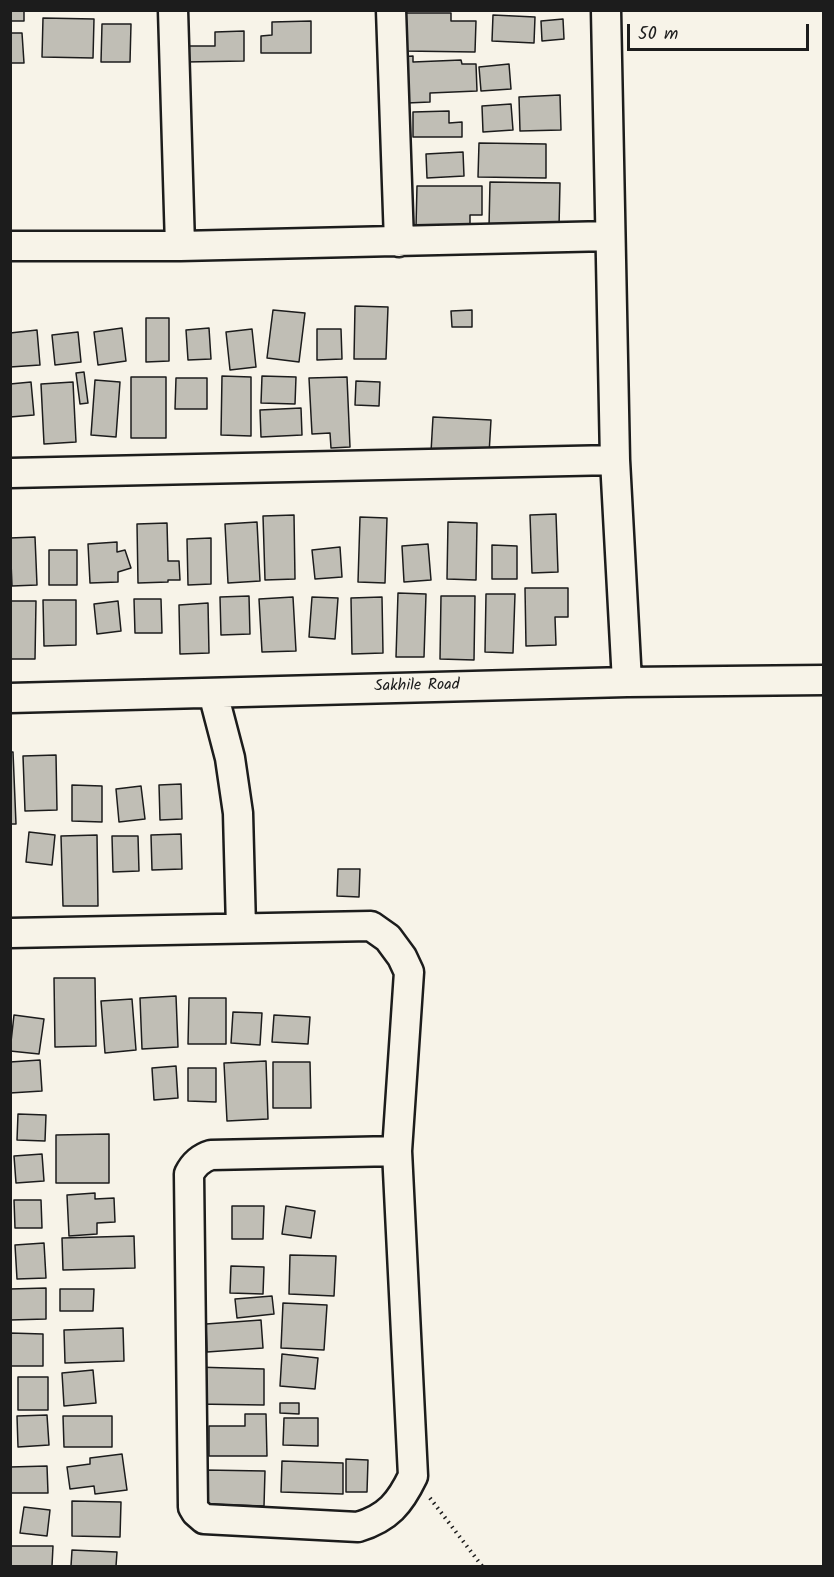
<!DOCTYPE html>
<html>
<head>
<meta charset="utf-8">
<style>
  body { margin:0 }
  #map { position:relative; width:834px; height:1577px; overflow:hidden; background:#f7f3e8; font-family:Kalam,sans-serif }
  canvas { display:block }
  .frame { position:absolute; inset:0; border:12px solid #1c1c1c; pointer-events:none }
  .scale { position:absolute; left:627px; top:24px; width:182px; height:27px; box-sizing:border-box; border:3px solid #1c1c1c; border-top:0; padding-left:8px; font-size:18px; line-height:21px; white-space:nowrap; color:#1c1c1c; -webkit-text-stroke:4px #f7f3e8; paint-order:stroke }
</style>
</head>
<body>
<div id="map">
<canvas width="834" height="1577"></canvas>
<div class="frame"></div>
<div class="scale">50 m</div>
</div>
<script>
const context = document.querySelector('canvas').getContext('2d');
context.lineJoin = 'round';
function paint(path, color) { context.fillStyle = color; context.fill(path, 'evenodd'); }
function stroke(path, color, width, dash) { context.strokeStyle = color; context.lineWidth = width; context.lineCap = dash ? 'butt' : 'round'; context.setLineDash(dash || []); context.stroke(path); }
function drawText(font, color, halo, rows, align = 'center') {
  context.font = font + ' Kalam,sans-serif'; context.lineWidth = 5; context.setLineDash([]); context.textBaseline = 'middle'; context.strokeStyle = halo; context.fillStyle = color; for (const [text, x, y, turn = 0] of rows) {
    context.save(); context.translate(x, y); context.rotate((+turn || 0) * Math.PI / 180); context.textAlign = isNaN(turn) ? turn : align; if (halo) context.strokeText(text, 0, 0); context.fillText(text, 0, 0); context.restore();
  }
}
const building = new Path2D(`
  M10 10H24V21H10Z
  M403 13H451V21H476L475 52 403 51Z
  M493 15 535 17 534 43 492 41Z
  M43 18 94 19 93 58 42 57Z
  M563 19 564 39 542 41 541 21Z
  M311 21V53H261V36L272 35V22Z
  M102 24H131L130 62H101Z
  M244 31V61L185 62 184 46H215V32Z
  M10 33H22L24 63H10Z
  M413 56V62L461 60 462 64H476L477 91 430 93V102L407 103 399 57Z
  M509 64 511 89 481 91 479 67Z
  M560 95 561 130 520 131 519 97Z
  M511 104 513 130 483 132 482 106Z
  M449 111V123L462 122V137H413V112Z
  M479 143 546 144V178L478 177Z
  M463 152 464 176 427 178 426 154Z
  M490 182 560 183 559 227H489Z
  M417 186H482V215H470V227H416Z
  M355 306 388 307 386 359H354Z
  M273 310 305 313 299 362 267 358Z
  M472 310V327H452L451 311Z
  M146 318H169V361L146 362Z
  M122 328 126 361 98 365 94 332Z
  M209 328 211 359 188 360 186 330Z
  M252 329 256 367 230 370 226 332Z
  M317 329H341L342 359 317 360Z
  M37 330 40 365 10 367V333Z
  M78 332 81 362 55 365 52 335Z
  M84 372 88 403 80 404 76 373Z
  M222 376 251 377V436L221 435Z
  M262 376 296 377 295 404 261 403Z
  M131 377H166V438H131Z
  M347 377 350 447 331 448 330 433 312 434 309 378Z
  M176 378H207V409H175Z
  M95 380 120 382 116 437 91 435Z
  M356 381 380 382 379 406 355 405Z
  M31 382 34 415 10 417V384Z
  M73 382 76 442 44 444 41 384Z
  M301 408 302 435 261 437 260 410Z
  M433 417 491 420 489 454 431 452Z
  M556 514 558 572 532 573 530 515Z
  M294 515 295 579 265 580 263 516Z
  M360 517 387 518 385 583 358 582Z
  M257 522 260 581 228 583 225 524Z
  M448 522 477 523 476 580 447 579Z
  M167 523 168 561H179L180 580H168V582L138 583 137 524Z
  M35 537 37 585 12 586 10 538Z
  M211 538V584L188 585 187 539Z
  M117 542V552L125 550 131 568 118 572V582L90 583 88 544Z
  M428 544 431 580 404 582 402 546Z
  M492 545 517 546V579H492Z
  M340 547 342 577 315 579 312 550Z
  M49 550H77V585H49Z
  M525 588H568V617H555L556 645 526 646Z
  M398 593 426 594 424 657H396Z
  M486 594H515L513 653 485 652Z
  M249 596 250 634 221 635 220 597Z
  M441 596H475L474 660 440 659Z
  M293 597 296 651 262 652 259 599Z
  M312 597 338 598 335 639 309 637Z
  M382 597 383 653 352 654 351 598Z
  M134 599H161L162 633H135Z
  M43 600H76V645L44 646Z
  M10 601H36L35 659H10Z
  M118 601 121 631 97 634 94 604Z
  M208 603 209 653 180 654 179 605Z
  M10 752H13L16 824H10Z
  M56 755 57 810 25 811 23 756Z
  M181 784 182 819 160 820 159 785Z
  M72 785 102 786V822L72 821Z
  M141 786 145 819 119 822 116 789Z
  M29 832 55 835 52 865 26 862Z
  M181 834 182 869 152 870 151 835Z
  M97 835 98 906H63L61 836Z
  M112 836H138L139 871 113 872Z
  M338 869H360L359 897 337 896Z
  M54 978H95L96 1046 55 1047Z
  M176 996 178 1047 142 1049 140 998Z
  M189 998H226V1044H188Z
  M132 999 136 1050 105 1053 101 1001Z
  M233 1012 262 1013 260 1045 231 1043Z
  M14 1015 44 1019 39 1054 10 1051Z
  M274 1015 310 1017 308 1044 272 1042Z
  M40 1060 42 1091 10 1093V1062Z
  M266 1061 268 1119 227 1121 224 1063Z
  M273 1062H310L311 1108H273Z
  M176 1066 178 1098 154 1100 152 1068Z
  M188 1068H216V1102L188 1101Z
  M18 1114 46 1115 45 1141 17 1140Z
  M109 1134V1183H56V1135Z
  M42 1154 44 1181 16 1183 14 1156Z
  M95 1193V1199L114 1198 115 1222 97 1223V1234L69 1236 67 1195Z
  M14 1200H41L42 1228H15Z
  M232 1206H264L263 1239H232Z
  M286 1206 315 1211 311 1238 282 1234Z
  M134 1236 135 1268 63 1270 62 1238Z
  M44 1243 46 1278 17 1279 15 1245Z
  M290 1255 336 1256 334 1296 289 1294Z
  M231 1266 264 1267 263 1294 230 1293Z
  M46 1288V1319L10 1320V1289Z
  M60 1289H94L93 1311H60Z
  M272 1296 274 1314 237 1318 235 1299Z
  M283 1303 327 1305 324 1350 281 1348Z
  M261 1320 263 1348 207 1352 206 1324Z
  M123 1328 124 1361 65 1363 64 1330Z
  M10 1333 43 1334V1366H10Z
  M282 1354 318 1358 315 1389 280 1386Z
  M195 1367 264 1369V1405L194 1404Z
  M93 1370 96 1403 64 1406 62 1373Z
  M18 1377H48V1410H18Z
  M280 1403H299V1414L280 1413Z
  M245 1414H266L267 1456H209V1426H245Z
  M47 1415 49 1445 18 1447 17 1416Z
  M63 1416H112V1447H64Z
  M284 1418H318V1446L283 1445Z
  M122 1454 127 1490 95 1494 94 1486 70 1489 67 1467 90 1464V1458Z
  M346 1459 368 1460 367 1492H346Z
  M282 1461 343 1463V1494L281 1492Z
  M47 1466 48 1493H10V1467Z
  M204 1470 265 1471 264 1506 203 1504Z
  M72 1501 121 1502 120 1537 72 1536Z
  M24 1507 50 1510 47 1536 20 1533Z
  M10 1546H53L52 1566H10Z
  M72 1550 117 1552 116 1566H71Z`);
paint(building, '#c0beb5');
stroke(building, '#1c1c1c', 1.5);
const street = new Path2D(`
  M173 10 180 246
  M391 10 399 242
  M606 10 615 460 627 682
  M10 246H180L610 236
  M10 473 615 460
  M213 693 230 758 238 813 241 928
  M10 698 627 682 824 680
  M10 933 371 926 388 938 402 957 409 972 397 1151 413 1476C400 1503 388 1518 358 1527L204 1519 196 1512 193 1507 189 1174C194 1164 201 1158 211 1155L397 1151`);
stroke(street, '#1c1c1c', 33);
stroke(new Path2D(`
  M430 1498 482 1566`), '#1c1c1c', 4, [1.5, 4.5]);
stroke(street, '#f7f3e8', 28);
drawText('16px', '#1c1c1c', '#f7f3e8', [
  ["Sakhile Road",417,687,-1]
]);
</script>
</body>
</html>
